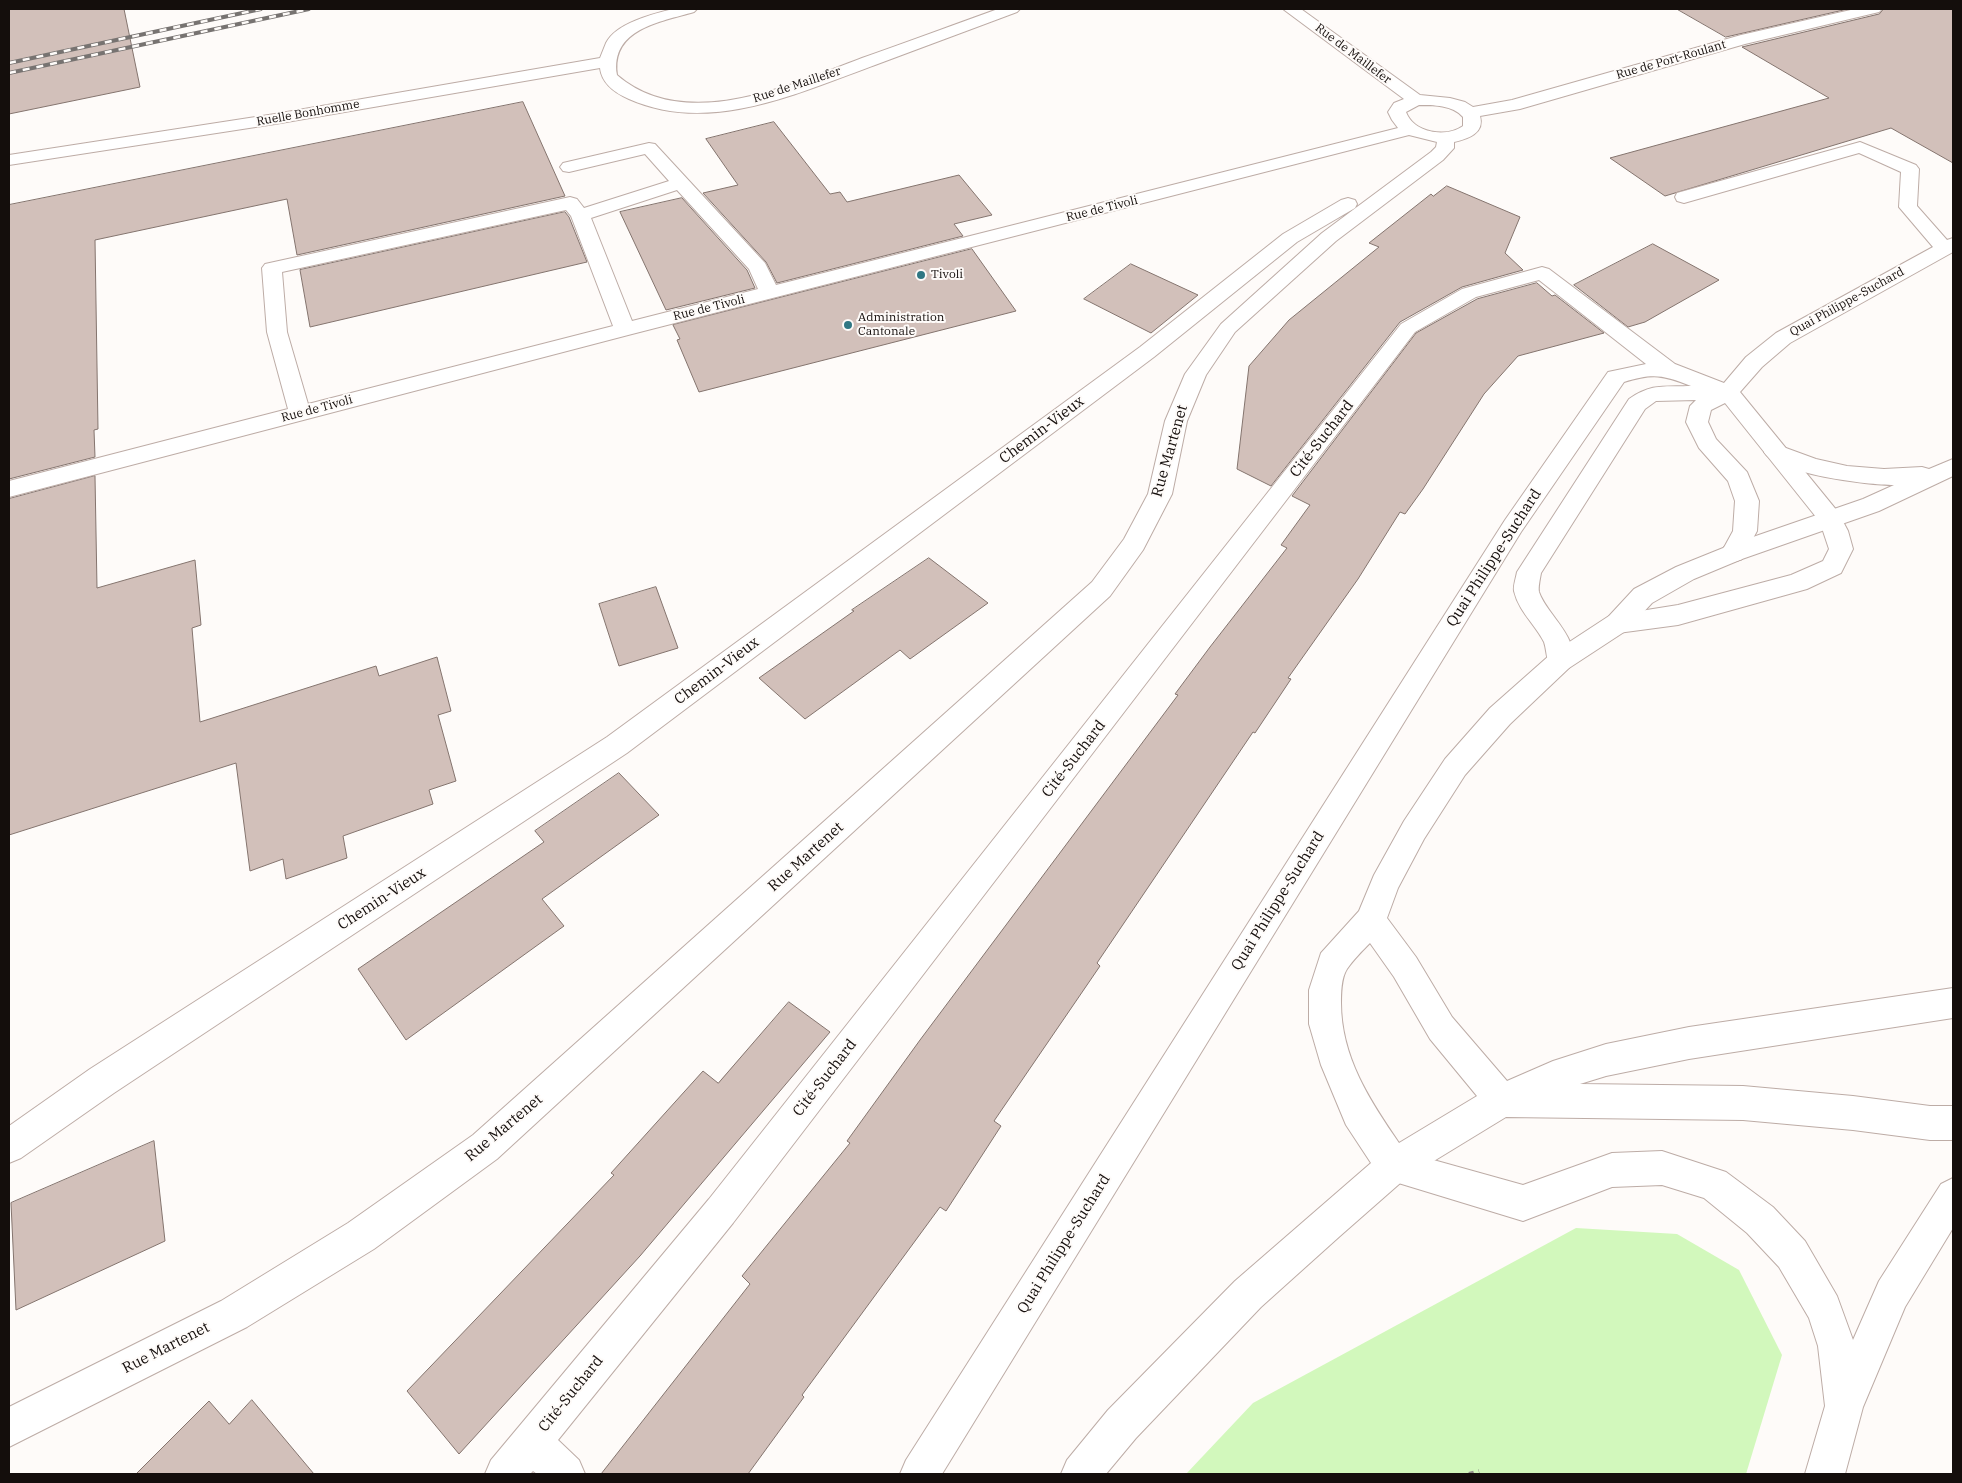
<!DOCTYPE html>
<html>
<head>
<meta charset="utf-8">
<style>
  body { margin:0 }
  #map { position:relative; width:1962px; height:1483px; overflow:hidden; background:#fefbf9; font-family:"IBM Plex Serif",serif }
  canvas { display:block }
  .frame { position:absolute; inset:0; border:10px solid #140e0c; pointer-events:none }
</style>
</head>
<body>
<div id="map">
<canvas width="1962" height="1483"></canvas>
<div class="frame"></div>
</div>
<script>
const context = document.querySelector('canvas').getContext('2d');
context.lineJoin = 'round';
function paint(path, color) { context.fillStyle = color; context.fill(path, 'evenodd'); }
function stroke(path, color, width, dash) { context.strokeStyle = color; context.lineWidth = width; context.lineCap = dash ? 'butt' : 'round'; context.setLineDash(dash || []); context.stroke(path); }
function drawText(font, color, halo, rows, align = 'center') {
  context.font = font + ' "IBM Plex Serif",serif'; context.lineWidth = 4; context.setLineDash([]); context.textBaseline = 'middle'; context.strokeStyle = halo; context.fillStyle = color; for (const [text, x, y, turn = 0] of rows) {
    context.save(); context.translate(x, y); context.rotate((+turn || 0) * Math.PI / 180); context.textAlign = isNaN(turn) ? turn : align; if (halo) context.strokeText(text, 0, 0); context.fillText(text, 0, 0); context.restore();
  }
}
paint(new Path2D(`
  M1576 1228 1677 1234 1739 1270 1782 1355 1746 1474H1186L1253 1403Z`), '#d2f8bc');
const building = new Path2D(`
  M9 9H124L140 87 9 114Z
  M1677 9H1848L1726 37Z
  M1884 9H1953V163L1891 128 1665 196 1610 158 1829 98 1742 47 1879 14Z
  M523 102 565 196 297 255 287 199 95 240 98 429 94 430 95 457 9 479V205Z
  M774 122 830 194 840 192 847 202 959 175 992 215 954 224 963 236 777 283 766 262 703 193 738 185 706 139Z
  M1447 186 1520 217 1505 253 1523 270 1462 287 1400 322 1271 486 1237 469 1249 366 1289 320 1379 247 1369 243 1431 194 1433 196Z
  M682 198 747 270 755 288 666 310 620 212Z
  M565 212 569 217 587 262 310 327 300 270Z
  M1653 244 1719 280 1645 322 1628 327 1574 285Z
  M972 249 1016 311 699 392 677 340 680 339 673 325Z
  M1131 264 1198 295 1151 333 1084 299Z
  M1537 283 1552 296 1555 295 1604 333 1518 356 1484 394 1423 489 1405 514 1400 512 1358 579 1288 678 1291 679 1255 733 1253 732 1097 963 1100 966 994 1121 1001 1126 946 1211 940 1207 802 1395 804 1397 748 1474H601L750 1284 742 1276 850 1143 847 1141 920 1040 1178 695 1175 694 1210 647 1287 548 1281 545 1310 505 1292 496 1416 333 1477 299Z
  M95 476 97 588 195 560 201 625 192 628 200 722 376 666 379 676 437 657 451 711 438 715 456 781 429 790 433 804 343 836 347 858 286 879 283 859 250 871 236 763 9 835V499Z
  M929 558 988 603 910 659 900 650 805 719 759 678 854 611 852 610Z
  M656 587 678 648 619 666 599 604Z
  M619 773 659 815 542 899 564 926 406 1040 358 969 544 842 535 831Z
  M789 1002 830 1032 640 1256 459 1454 407 1391 614 1175 611 1173 703 1071 718 1083Z
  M154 1141 165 1241 16 1310 11 1203Z
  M252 1400 314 1474H136L209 1401 229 1424Z`);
paint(building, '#d2c0ba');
stroke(building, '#84746e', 1);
const minor = new Path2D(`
  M673 9H697L694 12C660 22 610 29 617 75 685 134 790 85 862 58 908 42 953 25 998 9H1020L1017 12C970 30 922 47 875 65 798 93 710 135 629 99 615 93 602 84 600 68L275 124 9 165V155L275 114 600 58C602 53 604 48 606 43 616 23 653 14 673 9Z
  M1283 9H1301L1420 95 1450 98 1465 102 1473 107 1512 100 1741 35 1855 9H1882L1879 12 1745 44 1520 109 1480 116C1485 133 1468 139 1454 142V148L1443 160 1336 241 1235 332 1206 375 1187 421 1172 494 1143 550 1110 596 497 1159 374 1249 247 1327 9 1447V1407L221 1301 348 1223 473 1135 1092 582 1124 539 1148 494 1165 421 1185 374 1221 324 1322 233 1431 152 1436 147 1437 142 1409 135 632 334 9 497V481L288 409 267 332 262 268 265 264 570 197 577 199 584 208 669 181 645 154 569 172 563 171 560 167 563 163 649 143 655 144 765 263 776 285 1398 128 1392 120 1388 112 1394 103 1404 99ZM1419 105C1433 105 1453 105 1463 117V126C1446 138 1414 133 1406 112ZM677 190 749 269 758 289 632 321 591 218ZM566 210 571 216 613 326 308 404 287 332 282 272Z
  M1860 142 1916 165 1919 169 1917 206 1947 240 1953 238V252L1790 343 1762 367 1740 392 1838 512 1848 531 1853 549 1841 573 1807 589 1678 625 1618 633 1609 630 1605 623 1609 616 1678 605 1791 575 1823 561 1829 549 1820 522 1725 403 1711 410 1708 422 1716 439 1747 472 1759 501 1757 531 1742 559 1733 562 1724 559 1721 553 1733 531 1735 501 1728 481 1699 448 1686 422 1690 406 1696 400 1656 401 1645 409 1541 573C1540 579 1538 587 1539 592 1547 616 1584 640 1569 668L1560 671 1551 668C1546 660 1547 651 1544 642 1535 624 1519 612 1514 591 1513 586 1516 578 1517 572L1629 399C1652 383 1664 387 1691 386 1663 375 1653 373 1624 382L1521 532 942 1474H900L906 1460 1505 520 1608 372 1646 364 1539 280 1476 297 1415 332 733 1223 558 1440 579 1460 585 1474H537L533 1471 530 1474H485L491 1460 709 1199 1401 324 1462 289 1542 267 1549 269 1675 364 1724 383 1746 357 1776 333 1933 247 1899 207 1901 172 1859 153 1684 203 1677 201 1675 197 1677 193Z
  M1348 198 1355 200 1357 204 1355 208 1297 242 1154 357 627 753 114 1093 21 1158 9 1163V1126L90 1069 607 737 1140 347 1283 234 1341 200Z`);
const major = new Path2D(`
  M1733 544 1742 547 1745 553 1742 559 1694 579 1652 603 1627 630 1569 668 1510 724 1465 775 1424 839 1398 888 1387 918 1416 957 1452 1017 1507 1081 1553 1061 1606 1044 1689 1027 1953 988V1018L1689 1059 1606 1076 1580 1084 1743 1086 1853 1096 1930 1106H1953V1140H1930L1853 1130 1743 1120 1506 1117 1406 1178 1340 1236 1261 1307 1136 1438 1106 1474H1061L1067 1460 1108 1410 1235 1281 1371 1163 1346 1125 1321 1065 1309 1024V990L1321 953 1359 911 1374 875 1404 821 1445 759 1490 708 1551 654 1609 616 1634 589 1676 567ZM1370 943 1394 977 1430 1039 1477 1096 1399 1143C1370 1101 1341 1057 1341 1003 1341 993 1341 978 1347 969 1353 960 1362 951 1370 943Z`);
const highway = new Path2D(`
  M1775 444 1816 459 1847 466 1884 469 1922 467 1929 469 1953 459V476L1879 511 1742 559 1733 562 1724 559 1721 553 1724 547 1863 499 1894 485C1868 485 1777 474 1764 452L1767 447Z
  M1394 1149 1523 1185 1612 1153 1662 1151 1726 1172 1773 1207 1805 1241 1837 1296 1853 1340 1879 1281 1941 1184 1953 1178V1228L1905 1307 1863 1407 1845 1474H1805L1825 1406 1818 1346 1809 1318 1779 1267 1747 1233 1704 1198 1662 1185 1612 1187 1523 1221 1382 1178 1377 1166 1382 1154Z`);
stroke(minor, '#bdaca6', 2);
stroke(major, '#bdaca6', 2);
stroke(highway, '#bdaca6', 2);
stroke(new Path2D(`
  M1469 1474 1479 1471`), '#8f8a88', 4, [5, 5]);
paint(minor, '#fff');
paint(major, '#fff');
paint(highway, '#fff');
const rail = new Path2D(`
  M9 63 261 9
  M9 73 309 9`);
stroke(rail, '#777371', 4);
stroke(rail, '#fefbf9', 2.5, [7]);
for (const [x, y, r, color] of [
  [921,275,5,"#307783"],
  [848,325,5,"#307783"]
]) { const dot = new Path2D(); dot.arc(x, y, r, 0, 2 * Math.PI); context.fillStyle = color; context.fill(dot); stroke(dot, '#fefbf9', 2); }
drawText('12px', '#140e0c', '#fefbf9', [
  ["Rue de Maillefer",1353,54,37],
  ["Rue de Port-Roulant",1671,60,-16],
  ["Rue de Maillefer",797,85,-18],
  ["Ruelle Bonhomme",308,113,-10],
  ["Rue de Tivoli",1102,209,-14],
  ["Quai Philippe-Suchard",1847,302,-29],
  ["Rue de Tivoli",709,308,-14],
  ["Rue de Tivoli",317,409,-15]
]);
drawText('12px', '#140e0c', '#fefbf9', [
  ["Tivoli",931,275],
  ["Administration",858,318],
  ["Cantonale",858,332]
], 'left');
drawText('15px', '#140e0c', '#fefbf9', [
  ["Chemin-Vieux",1042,430,-37],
  ["Cité-Suchard",1322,439,-52],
  ["Rue Martenet",1170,451,-74],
  ["Quai Philippe-Suchard",1494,558,-57],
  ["Chemin-Vieux",717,671,-37],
  ["Cité-Suchard",1074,759,-52],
  ["Rue Martenet",806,857,-42],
  ["Chemin-Vieux",382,899,-33],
  ["Quai Philippe-Suchard",1278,901,-58],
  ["Cité-Suchard",825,1078,-52],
  ["Rue Martenet",504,1128,-40],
  ["Quai Philippe-Suchard",1064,1244,-58],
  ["Rue Martenet",166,1348,-27],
  ["Cité-Suchard",571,1394,-51]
]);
</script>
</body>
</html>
